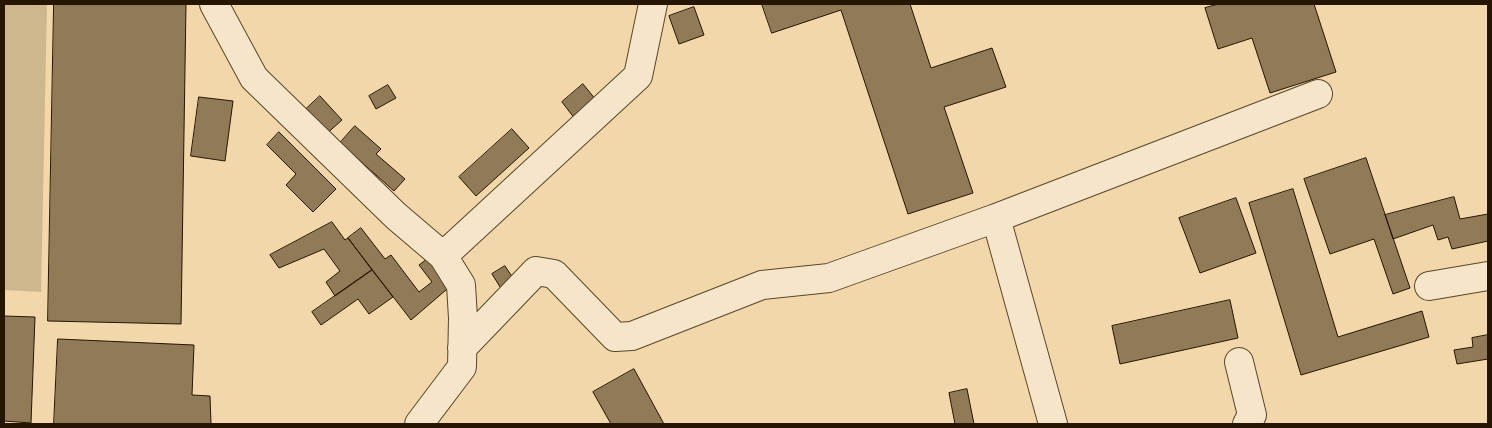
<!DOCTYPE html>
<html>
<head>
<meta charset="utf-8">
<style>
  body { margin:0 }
  #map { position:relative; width:1492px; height:428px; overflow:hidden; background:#f1d7aa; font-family:"Libre Caslon Text",serif }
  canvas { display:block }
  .frame { position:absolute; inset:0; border:5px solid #261500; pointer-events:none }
</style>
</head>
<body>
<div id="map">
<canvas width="1492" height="428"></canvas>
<div class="frame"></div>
</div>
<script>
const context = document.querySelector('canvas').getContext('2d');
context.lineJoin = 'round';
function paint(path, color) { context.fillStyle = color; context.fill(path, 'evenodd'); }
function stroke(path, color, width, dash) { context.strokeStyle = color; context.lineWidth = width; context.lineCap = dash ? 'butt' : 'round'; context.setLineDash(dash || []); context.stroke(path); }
paint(new Path2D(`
  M4 4H47L41 292 4 290Z`), '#ceb68d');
const building = new Path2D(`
  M54 4H186L181 324 48 321Z
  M762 4H910L931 68 992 48 1006 87 944 107 973 193 908 214 841 10 772 33Z
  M1219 4H1314L1336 72 1270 93 1252 38 1218 49 1205 8Z
  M694 7 704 35 679 44 669 16Z
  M583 84 596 100 575 119 562 102Z
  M388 85 396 98 376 109 369 96Z
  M320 96 342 120 324 136 303 112Z
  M199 97 233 101 225 161 191 156Z
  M355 126 381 149 376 154 405 179 394 191 340 143Z
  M512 129 529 148 476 196 459 177Z
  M279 132 336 189 313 212 286 185 296 174 267 145Z
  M1366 158 1410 288 1393 294 1374 239 1330 254 1304 179Z
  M1293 189 1338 337 1422 311 1429 337 1301 375 1249 203Z
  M1454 197 1460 219 1488 214V241L1452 249 1448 237 1438 240 1433 225 1393 239 1385 215Z
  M1236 198 1256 253 1200 273 1179 218Z
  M332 222 345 240 348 238 372 270 335 296 326 282 340 271 324 249 279 268 270 255Z
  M361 228 385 259 391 255 419 292 432 282 419 265 427 259 453 284 411 320 348 238Z
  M505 266 515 281 502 290 492 274Z
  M372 270 393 297 369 314 358 299 321 325 312 312Z
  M1230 300 1238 338 1120 364 1112 326Z
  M4 316 35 317 31 423 4 421Z
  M1488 335V359L1457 364 1454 350 1473 347 1472 338Z
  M58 339 194 345 192 395 210 396 211 424H54Z
  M634 369 664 424H611L593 392Z
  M967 389 974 424H955L949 393Z`);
paint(building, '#907a58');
stroke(building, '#261500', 1);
const minor = new Path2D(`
  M214 4 254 78 396 216 443 256
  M996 218 1053 424
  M1429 286 1488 276
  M462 348 536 271 554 274 615 337 632 336 762 285 829 278 996 218 1318 94
  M1239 362 1252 415 1247 424
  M419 424 462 367 463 318 461 285 443 256 638 76 653 4`);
stroke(minor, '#59462a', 30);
stroke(minor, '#f6e5c8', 28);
</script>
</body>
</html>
